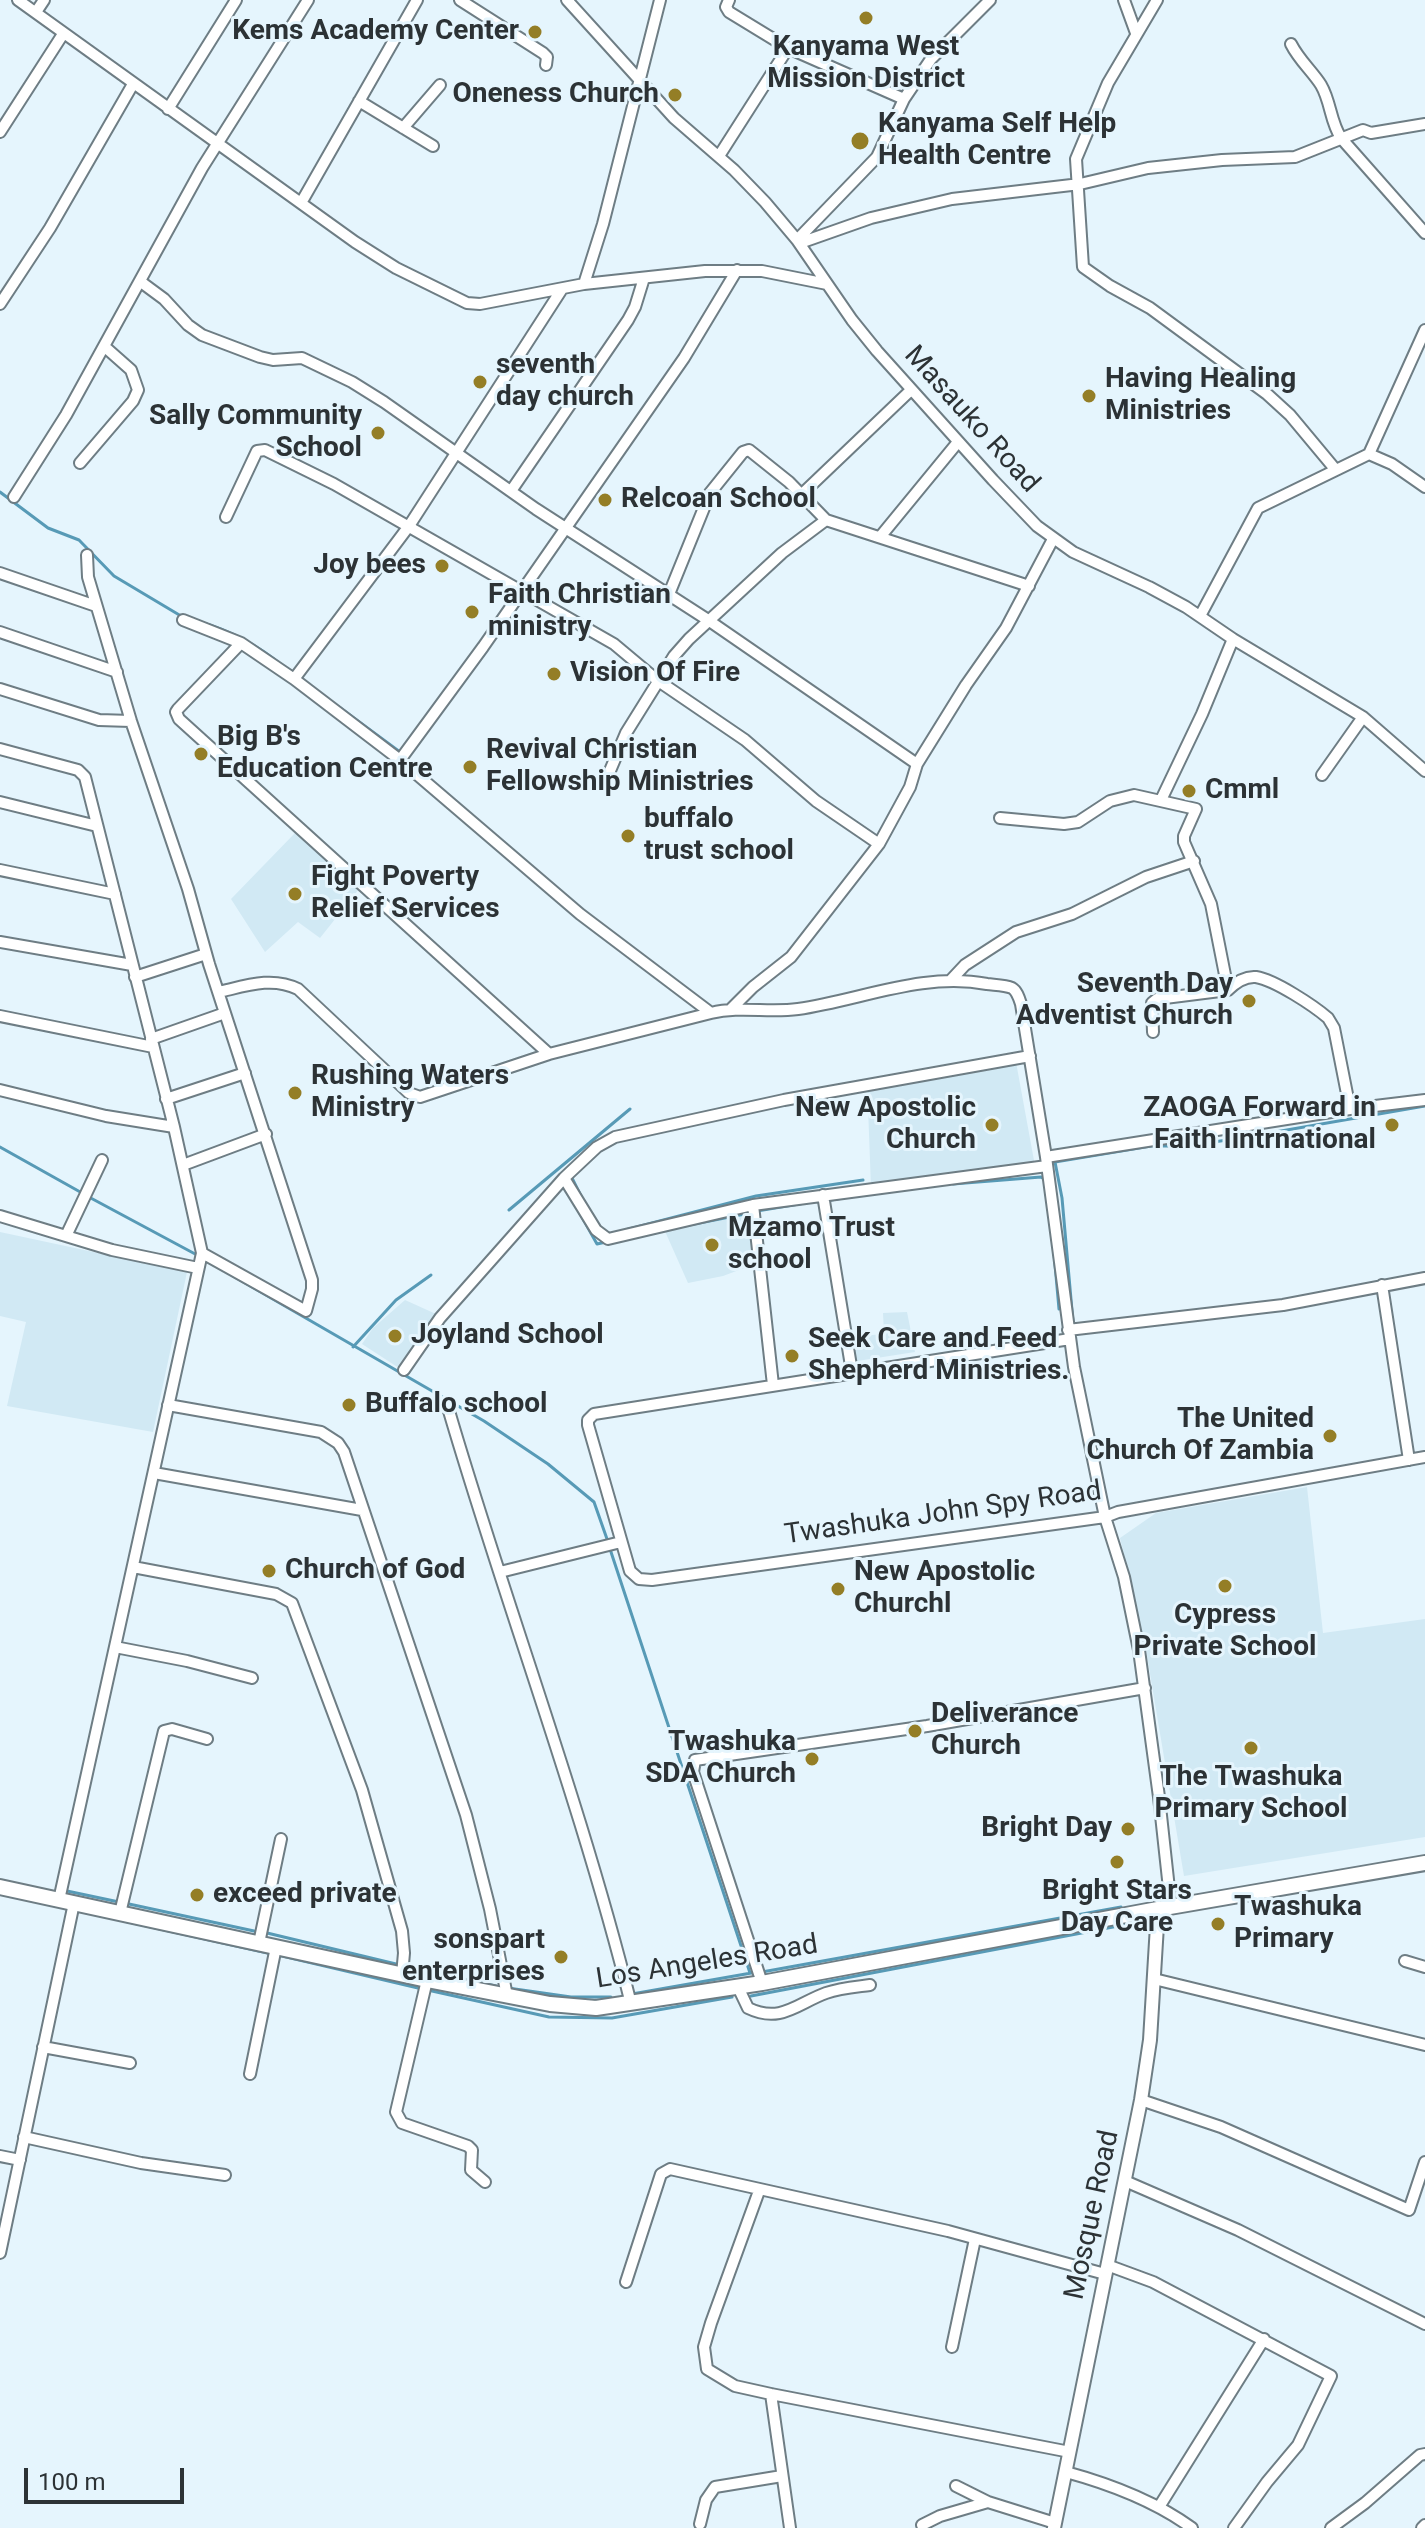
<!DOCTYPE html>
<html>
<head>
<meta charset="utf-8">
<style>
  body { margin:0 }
  #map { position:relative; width:1425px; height:2528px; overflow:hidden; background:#e5f5fd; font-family:Roboto,sans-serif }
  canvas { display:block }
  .scale { position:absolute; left:24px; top:2468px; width:160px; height:36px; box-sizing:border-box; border:4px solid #2c3235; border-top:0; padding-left:10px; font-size:24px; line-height:28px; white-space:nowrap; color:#2c3235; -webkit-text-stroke:6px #e5f5fd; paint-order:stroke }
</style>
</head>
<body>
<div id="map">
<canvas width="1425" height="2528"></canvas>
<div class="scale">100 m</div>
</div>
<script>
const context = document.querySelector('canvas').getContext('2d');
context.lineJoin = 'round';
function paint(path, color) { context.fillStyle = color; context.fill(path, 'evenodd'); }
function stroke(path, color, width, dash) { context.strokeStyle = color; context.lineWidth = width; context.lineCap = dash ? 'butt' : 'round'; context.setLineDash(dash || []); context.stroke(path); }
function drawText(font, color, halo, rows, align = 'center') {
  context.font = font + ' Roboto,sans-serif'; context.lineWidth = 6; context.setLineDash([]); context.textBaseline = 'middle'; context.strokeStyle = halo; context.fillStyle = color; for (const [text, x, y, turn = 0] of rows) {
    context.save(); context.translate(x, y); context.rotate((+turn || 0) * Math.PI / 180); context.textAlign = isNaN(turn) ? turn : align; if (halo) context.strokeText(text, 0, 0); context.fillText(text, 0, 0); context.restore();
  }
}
paint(new Path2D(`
  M295 833 359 889 320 938 298 922 265 952 231 899Z
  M1016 1062 1035 1166 871 1188 867 1079Z
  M751 1215 755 1264 723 1276 688 1283 664 1229Z
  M0 1232 187 1272 153 1432 7 1406 26 1322 0 1316Z
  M405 1300 436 1314 402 1370 362 1344 373 1328Z
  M907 1312 915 1352 851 1362 848 1337 884 1334 883 1313Z
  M1307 1487 1323 1633 1425 1619V1837L1184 1876 1146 1650 1120 1538 1156 1513Z`), '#d1e9f4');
stroke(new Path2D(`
  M0 492 48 528 79 540 114 576 181 616
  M200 622C232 631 259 646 284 667
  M339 707 400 752
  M0 1147 82 1193
  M571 1176 581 1196
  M953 1184 1041 1177 1044 1179
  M87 1196 197 1255
  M831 1200 843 1198
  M509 1210 630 1109
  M578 1210 597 1244 606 1242
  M757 1211 817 1201
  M684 1226 750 1213
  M625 1230 756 1196 863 1180
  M1054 1253 1059 1309
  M233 1276 484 1421 548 1464 594 1502 607 1539
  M1076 1325 1073 1322 1062 1198 1055 1162 1151 1146H1184L1235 1139 1425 1106
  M353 1347 396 1300 431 1275
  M610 1549 750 1973
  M67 1891 119 1902
  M129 1904 254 1931
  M124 1921 272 1954
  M263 1932 396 1964
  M278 1955 418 1988
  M406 1966 500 1987
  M762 1972 1121 1907
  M508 1988 571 1997H611
  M432 1991 549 2017 612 2018 732 1997
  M632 1994 757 1972
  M751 1996 1134 1923`), '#579ab6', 3);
const minor = new Path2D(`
  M18 0 355 242 396 268 467 303 480 304 584 284 705 271H762L827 284
  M460 0 543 53 547 57 546 65
  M567 0 674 118 734 170 765 202 797 240 852 320 877 351 993 480 1037 526 1073 552 1149 587 1186 607 1233 639 1363 717 1425 771
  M729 0 726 7 729 12 788 48
  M1124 0 1136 33
  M1157 0 1108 83 1076 159 1083 267 1110 286 1150 308 1267 394 1290 415 1335 469
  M36 12 44 0
  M1291 44C1299 60 1312 71 1321 85 1331 102 1330 121 1341 138L1425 233
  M359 101 433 146
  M168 109 236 0
  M403 128 440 85
  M0 132 63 34
  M719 156 788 48 904 99
  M301 203 417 0
  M797 240 877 157 904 99 931 59 990 0
  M800 243 871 218 952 199 1080 184 1148 168 1222 160 1295 157 1363 130 1371 133 1425 124
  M141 282 164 299 188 325 202 335 260 357 273 360 302 358 352 382 384 402 536 509 708 620 917 764
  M584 284 603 224 660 0
  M0 304 50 228 133 84
  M1369 454 1392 464 1425 487
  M80 463 133 401 138 390 131 370 105 347
  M511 491 628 320 635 307 644 278
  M802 494 911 390
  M14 497 66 415 202 168 308 0
  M226 517 257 451 265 450 334 484 614 644 657 680 745 740 816 801 879 844
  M880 537 958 442
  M87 555 88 577 131 721 188 889 209 964 312 1280V1289L306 1311 202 1253
  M0 573 96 606
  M669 594 710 493 743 452 749 450 789 482 826 520 1029 586
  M1200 616 1258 508 1369 454 1425 330
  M183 620 241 643 294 679 400 760 580 914 711 1013C740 1006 769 1013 798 1009 861 1000 922 972 987 984 994 985 1005 985 1012 988 1017 991 1019 998 1021 1004L1046 1157 1074 1367 1105 1517 1124 1577 1139 1650 1159 1797 1171 1907
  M0 632 117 672
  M241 643 178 709 176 712 179 719 549 1054
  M294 679 409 526 562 289
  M0 689 99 720 131 721
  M0 749 78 770 85 777 174 1127 202 1253 59 1900
  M400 760 483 647 684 358 737 270
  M1322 775 1363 717
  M611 784 609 773 626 733 674 656 689 639 782 553 826 520
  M1161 800 1202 714 1233 639
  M0 802 97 826
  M1000 818 1064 824 1078 822 1110 801 1134 795 1196 809 1184 836V842L1211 904 1228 990
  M0 870 115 894
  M0 942 132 965
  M135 977 206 954
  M950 981 965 965 1016 932 1072 914 1146 877 1194 861
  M219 992C245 986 272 976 298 989L409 1093 420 1097 549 1054 711 1013
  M730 1010 753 987 791 957 879 844 910 787 917 764 966 685 1006 628 1053 539
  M0 1016 153 1047
  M1153 1032 1152 1003 1157 999 1228 990C1236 982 1245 976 1256 977 1275 980 1314 1006 1328 1018L1334 1028 1350 1109
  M151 1039 225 1013
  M1030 1056 784 1100 615 1137 597 1147 564 1178 596 1230 608 1239 753 1205 1047 1166
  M0 1090 106 1116 174 1127
  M166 1099 245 1073
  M1046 1157 1350 1109 1425 1100
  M183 1165 266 1134
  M823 1195 852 1372
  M753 1205 773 1385
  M0 1216 112 1250 198 1268
  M66 1236 102 1160
  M1382 1285 1409 1460
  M1068 1330 1283 1305 1425 1278
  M1070 1339 594 1414 588 1420V1425L630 1571 639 1579 652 1580 1105 1517 1118 1512 1425 1457
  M404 1370 440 1318 564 1178
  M444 1404 449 1411C507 1609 581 1803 631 2004
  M168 1405 321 1432 338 1443 344 1452 466 1815 490 1909 507 1996
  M154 1473 362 1510
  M133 1567 276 1594 292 1603 362 1790 402 1931 404 1953 402 1975
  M500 1572 621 1542
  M115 1647 187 1661 252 1678
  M120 1913 164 1731 172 1729 207 1739
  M259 1943 281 1839
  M1405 1961 1425 1967
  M1154 1979 1425 2045
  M427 1980 396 2112 402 2123 468 2146 472 2150 471 2170 485 2182
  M762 1983 693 1772 695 1760 927 1726 1145 1688
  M738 1987 748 2008C781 2024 798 2003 826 1993 840 1988 855 1987 870 1985
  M43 2047 130 2063
  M250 2074 276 1947
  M1141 2100 1221 2127 1409 2210 1425 2162
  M24 2137 141 2163 225 2175
  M0 2156 20 2160
  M1125 2181 1238 2230 1425 2324
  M759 2191 711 2323 704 2347 707 2369 735 2386 771 2394 1070 2452
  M0 2253 74 1903
  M1107 2265 1153 2282 1331 2376 1298 2445 1267 2482 1234 2528
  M626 2282 661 2174 670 2169 948 2231 1105 2274
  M952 2347 975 2239
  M771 2394 790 2528
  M1066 2472C1110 2484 1155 2501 1192 2528
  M956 2486 988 2502 1055 2523
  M1159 2507 1264 2339
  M700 2524 706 2500 715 2487 782 2476
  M922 2525 940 2516 988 2502
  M1331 2528 1365 2503 1420 2455 1425 2454
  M1422 2528 1425 2525`);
const tertiary = new Path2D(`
  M1054 2528 1141 2100 1150 2040 1158 1909`);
const secondary = new Path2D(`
  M0 1887 427 1980 550 2004 596 2008 762 1983 1158 1909 1425 1863`);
stroke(minor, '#6e7d84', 14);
stroke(tertiary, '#6e7d84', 16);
stroke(secondary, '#6e7d84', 18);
stroke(minor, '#fff', 10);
stroke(tertiary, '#fff', 12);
stroke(secondary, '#fff', 14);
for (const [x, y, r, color] of [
  [866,18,8,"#947e26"],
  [535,32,8,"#947e26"],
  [675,95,8,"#947e26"],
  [860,141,10,"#947e26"],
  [480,382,8,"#947e26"],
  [1089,396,8,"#947e26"],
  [378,433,8,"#947e26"],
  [605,500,8,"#947e26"],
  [442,566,8,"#947e26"],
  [472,612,8,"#947e26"],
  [554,674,8,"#947e26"],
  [201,754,8,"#947e26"],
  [470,767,8,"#947e26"],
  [1189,791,8,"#947e26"],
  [628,836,8,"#947e26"],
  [295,894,8,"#947e26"],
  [1249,1001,8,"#947e26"],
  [295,1093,8,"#947e26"],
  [992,1125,8,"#947e26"],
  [1392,1125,8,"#947e26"],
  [712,1245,8,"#947e26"],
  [395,1336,8,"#947e26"],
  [792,1356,8,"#947e26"],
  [349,1405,8,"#947e26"],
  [1330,1436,8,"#947e26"],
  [269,1571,8,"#947e26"],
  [1225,1586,8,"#947e26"],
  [838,1589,8,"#947e26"],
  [915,1731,8,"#947e26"],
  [1251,1748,8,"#947e26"],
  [812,1759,8,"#947e26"],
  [1128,1829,8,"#947e26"],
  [1117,1862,8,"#947e26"],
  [197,1895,8,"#947e26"],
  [1218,1924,8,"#947e26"],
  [561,1957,8,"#947e26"]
]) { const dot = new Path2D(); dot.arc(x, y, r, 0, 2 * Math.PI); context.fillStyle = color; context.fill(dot); stroke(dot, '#e5f5fd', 3); }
drawText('bold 28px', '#2c3235', '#e5f5fd', [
  ["Kems Academy Center",519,32,"right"],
  ["Kanyama West",866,48,"center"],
  ["Mission District",866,80,"center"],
  ["Oneness Church",659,95,"right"],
  ["Kanyama Self Help",878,125],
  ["Health Centre",878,157],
  ["seventh",496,366],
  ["day church",496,398],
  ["Having Healing",1105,380],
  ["Ministries",1105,412],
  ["Sally Community",362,417,"right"],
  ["School",362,449,"right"],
  ["Relcoan School",621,500],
  ["Joy bees",426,566,"right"],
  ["Faith Christian",488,596],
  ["ministry",488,628],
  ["Vision Of Fire",570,674],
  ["Big B's",217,738],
  ["Education Centre",217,770],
  ["Revival Christian",486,751],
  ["Fellowship Ministries",486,783],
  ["Cmml",1205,791],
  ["buffalo",644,820],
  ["trust school",644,852],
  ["Fight Poverty",311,878],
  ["Relief Services",311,910],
  ["Seventh Day",1233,985,"right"],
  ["Adventist Church",1233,1017,"right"],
  ["Rushing Waters",311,1077],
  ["Ministry",311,1109],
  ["New Apostolic",976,1109,"right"],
  ["Church",976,1141,"right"],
  ["ZAOGA Forward in",1376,1109,"right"],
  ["Faith Iintrnational",1376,1141,"right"],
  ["Mzamo Trust",728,1229],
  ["school",728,1261],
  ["Joyland School",411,1336],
  ["Seek Care and Feed",808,1340],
  ["Shepherd Ministries.",808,1372],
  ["Buffalo school",365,1405],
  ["The United",1314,1420,"right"],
  ["Church Of Zambia",1314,1452,"right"],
  ["Church of God",285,1571],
  ["New Apostolic",854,1573],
  ["Churchl",854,1605],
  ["Cypress",1225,1616,"center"],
  ["Private School",1225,1648,"center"],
  ["Deliverance",931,1715],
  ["Church",931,1747],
  ["Twashuka",796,1743,"right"],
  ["SDA Church",796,1775,"right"],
  ["The Twashuka",1251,1778,"center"],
  ["Primary School",1251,1810,"center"],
  ["Bright Day",1112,1829,"right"],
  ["Bright Stars",1117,1892,"center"],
  ["Day Care",1117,1924,"center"],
  ["exceed private",213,1895],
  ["Twashuka",1234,1908],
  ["Primary",1234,1940],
  ["sonspart",545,1941,"right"],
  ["enterprises",545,1973,"right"]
], 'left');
drawText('28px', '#2c3235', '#e5f5fd', [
  ["Masauko Road",971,420,48],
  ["Twashuka John Spy Road",943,1514,-8],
  ["Los Angeles Road",707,1963,-9],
  ["Mosque Road",1093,2215,-78]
]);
</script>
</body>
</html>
